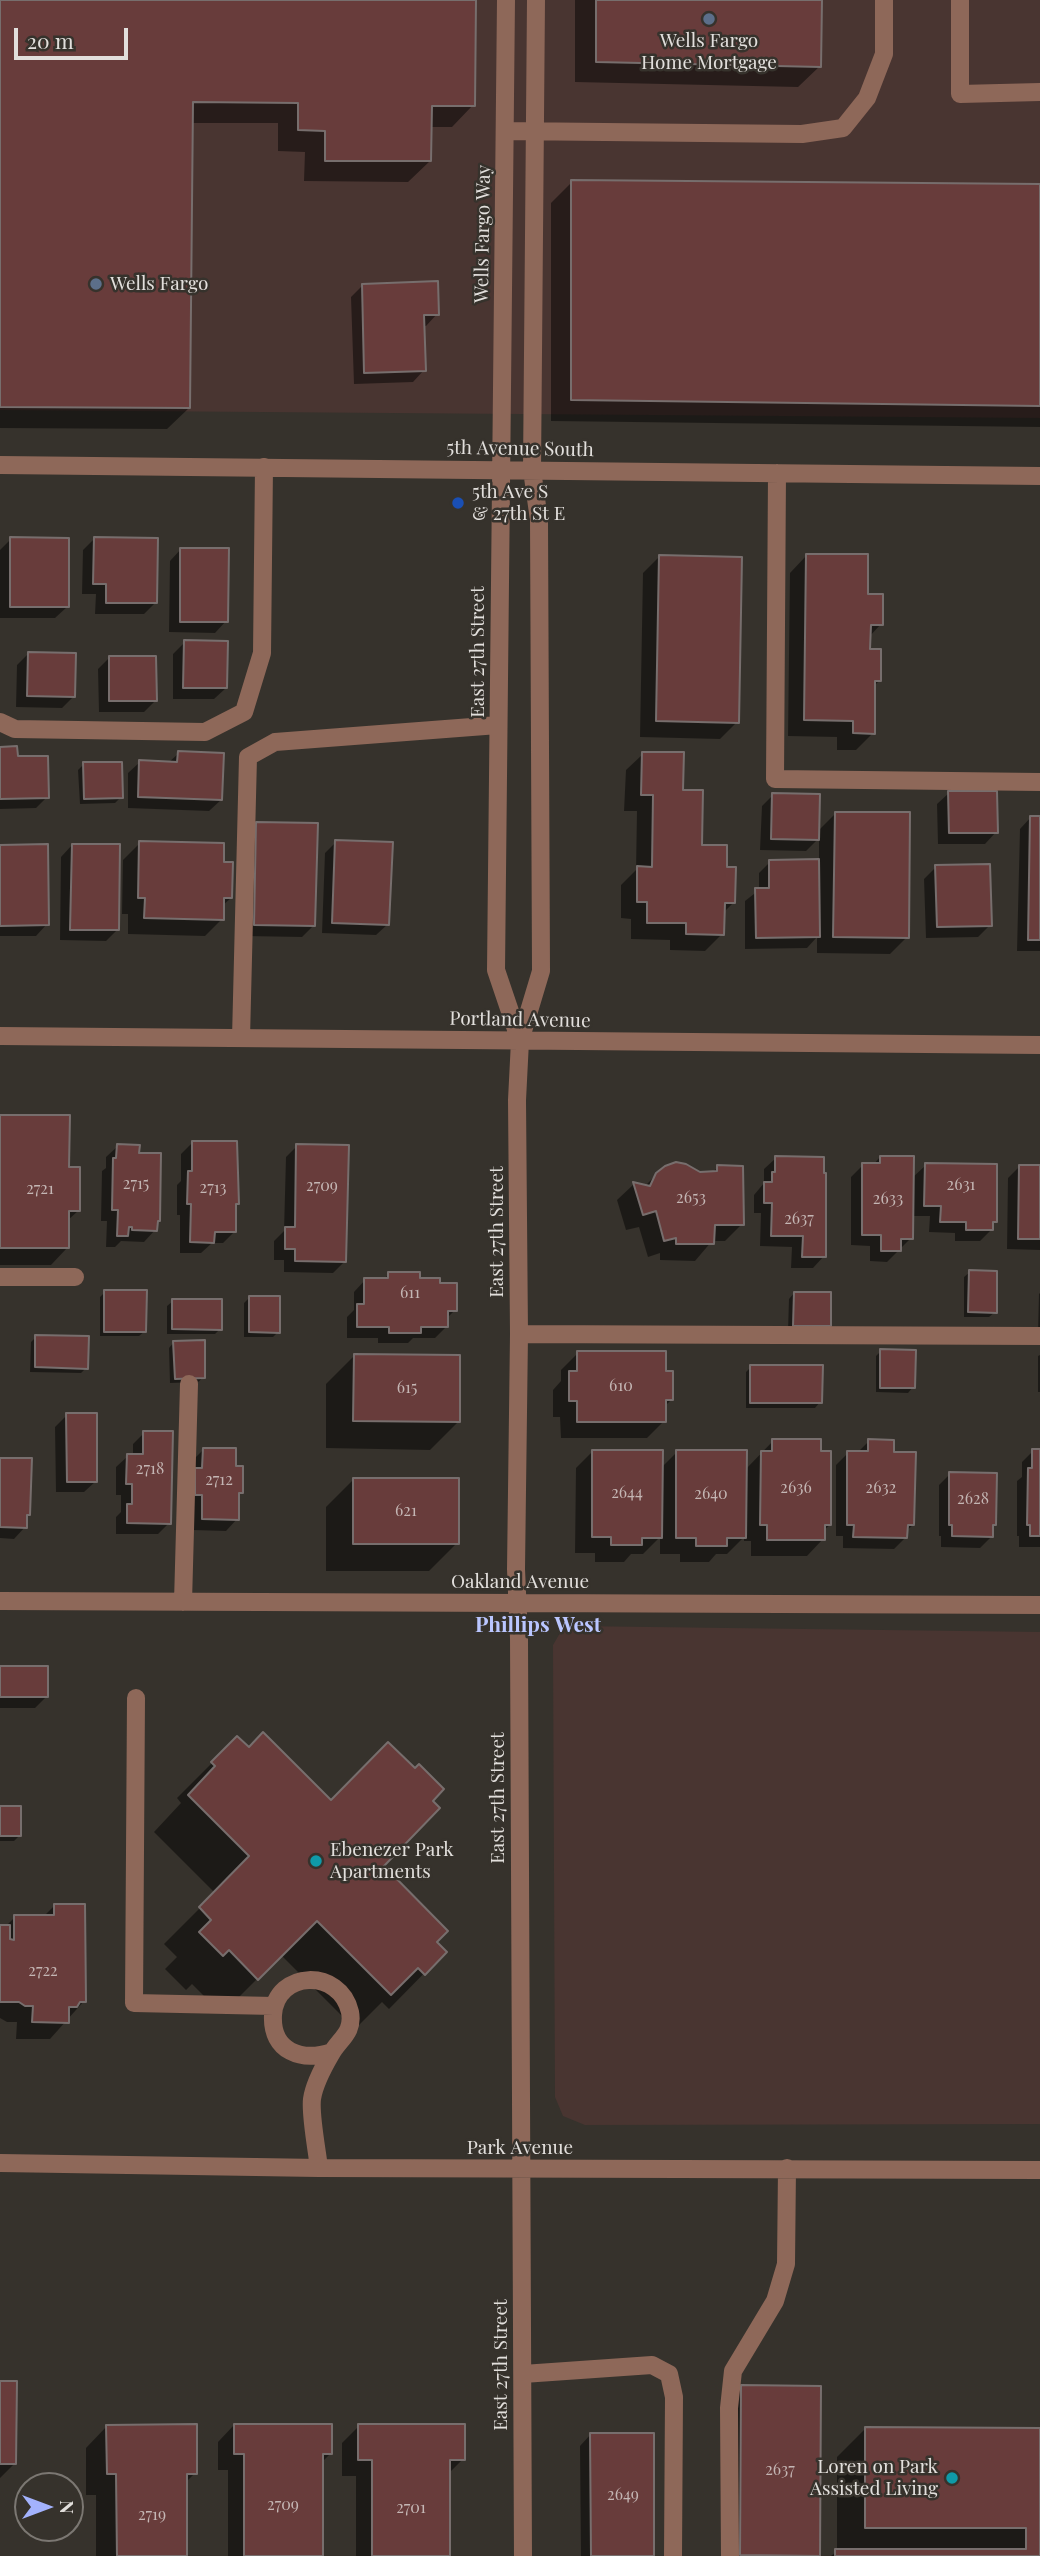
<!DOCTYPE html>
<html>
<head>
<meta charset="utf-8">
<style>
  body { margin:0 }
  #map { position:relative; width:1040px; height:2556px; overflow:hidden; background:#36322c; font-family:"Playfair Display",serif }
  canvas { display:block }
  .north { position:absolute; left:14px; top:2472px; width:70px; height:70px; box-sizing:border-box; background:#36322c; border:2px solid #7b7772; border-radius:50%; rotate:90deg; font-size:19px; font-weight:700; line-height:28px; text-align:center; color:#e2dfdc }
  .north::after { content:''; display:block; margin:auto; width:24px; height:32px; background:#a3b2fd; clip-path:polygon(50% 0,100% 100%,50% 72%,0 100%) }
  .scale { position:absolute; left:14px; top:28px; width:114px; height:32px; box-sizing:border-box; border:4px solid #e2dfdc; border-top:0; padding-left:9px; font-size:21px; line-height:24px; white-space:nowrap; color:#e2dfdc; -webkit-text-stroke:5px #36322c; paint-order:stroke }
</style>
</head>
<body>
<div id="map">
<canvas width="1040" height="2556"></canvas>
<div class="north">N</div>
<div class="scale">20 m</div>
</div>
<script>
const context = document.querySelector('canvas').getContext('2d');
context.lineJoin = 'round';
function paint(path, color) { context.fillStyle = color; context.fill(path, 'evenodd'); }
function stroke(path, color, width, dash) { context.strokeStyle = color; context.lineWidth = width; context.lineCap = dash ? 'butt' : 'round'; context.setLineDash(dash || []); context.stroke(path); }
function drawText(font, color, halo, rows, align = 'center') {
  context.font = font + ' "Playfair Display",serif'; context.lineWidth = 5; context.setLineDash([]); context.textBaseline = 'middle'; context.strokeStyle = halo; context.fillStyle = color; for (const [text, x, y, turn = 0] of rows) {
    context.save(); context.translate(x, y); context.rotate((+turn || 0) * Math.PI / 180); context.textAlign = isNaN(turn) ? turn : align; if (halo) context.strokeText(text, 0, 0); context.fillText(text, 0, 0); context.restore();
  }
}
paint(new Path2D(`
  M0 0H1040V418L0 410Z
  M573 1626 1040 1632V2124L585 2125 563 2116 555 2097 553 1645 560 1633Z`), '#493531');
paint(new Path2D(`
  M0 0H474L473 105 452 127H430V161L408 182 304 181 305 152 278 151V123H191L189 408 167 429 0 428Z
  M575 0H820V66L798 87 575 82Z
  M572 182 1040 186V427L551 421V203Z
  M363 285 437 314 426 326H423L424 370 413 382 354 384 351 297Z
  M11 539 67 607 55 618H0V550Z
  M94 539 155 603 144 614H95L96 594H82L83 550Z
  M181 549 226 621 215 633 169 632 170 561Z
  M660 556 737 722 720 739 640 737 643 573Z
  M806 556 867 596 881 624 869 637V651L879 681 874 686 873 733 856 750H837V737L788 736 790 573Z
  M185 642 226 688 214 699H173V654Z
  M28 654 74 696 62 708 16 707 17 665Z
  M109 658 155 701 144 712H99L98 669Z
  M0 749 16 758 47 797 36 808 0 809Z
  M179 753 221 800 209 811 128 808V773L140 762 168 763Z
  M643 754 700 847 725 868 734 902 723 913 722 934 705 951 670 950V940L631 939V919L621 918V885L636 870 637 811H624L626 770Z
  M84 764 121 797 115 803 80 804 78 770Z
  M949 793 996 832 985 844H938L937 804Z
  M773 795 817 832 836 813 907 937 890 954 817 953V937L807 948 745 949V901L759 890V873L770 862 819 861V838L806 851 760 850 762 806Z
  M1031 817H1040V951H1017L1020 829Z
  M257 824 314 925 302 937 244 936 246 835Z
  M336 842 388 924 376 935 322 933 325 853Z
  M140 843 222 864 231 898 222 906V919L205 936 128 934V914H122L123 860Z
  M72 845 118 929 106 941 60 940 61 857Z
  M0 846 47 924 36 936H0Z
  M936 867 990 925 978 937 926 938 924 879Z
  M0 1116 67 1169 79 1210 67 1221V1248L51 1265H0Z
  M193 1142 238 1156 234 1232 223 1243H212L201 1253H180V1215H177V1185L181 1181V1154Z
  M118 1146 137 1154 155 1230 144 1242 121 1241 115 1247H106L107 1221H101L102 1171 106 1168V1157Z
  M297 1146 344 1262 333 1273 284 1272V1260H274V1241L284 1231 286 1157Z
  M880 1157 912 1178 926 1165 995 1221 992 1225V1229L980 1241H955V1233L929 1232 930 1216H912L911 1238 887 1262 870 1261V1246L851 1245V1177L863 1165H873Z
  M776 1158 824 1256 813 1268H791L792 1247 760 1246 761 1213H754V1195L764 1183V1169Z
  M1020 1166 1040 1167V1250L1007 1249 1008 1178Z
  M718 1167 742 1224 725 1241H712L695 1261 660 1260V1253L648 1257 639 1227 626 1230 617 1200 634 1184 645 1186 657 1174 712 1173Z
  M970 1272 995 1312 989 1317H964V1277Z
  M389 1274 439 1285 455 1310 446 1319V1327L435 1338H413L408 1343H378V1338H347V1317L354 1310V1292L365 1280H383Z
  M105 1292 145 1331 139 1336H100V1297Z
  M794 1293 829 1326 824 1331H788L789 1299Z
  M1040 1293V1333H1038L1039 1294Z
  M249 1298 278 1332 273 1337H244V1303Z
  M173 1301 220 1329 215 1334H167V1306Z
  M36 1337 86 1368 81 1373 30 1372 31 1342Z
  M174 1342 204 1377 198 1382 170 1383 169 1348Z
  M881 1351 913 1387 908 1393 876 1392V1356Z
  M578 1353 664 1373 671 1400 664 1407V1421L647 1438H561L560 1417H553V1390L561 1381V1370Z
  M1040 1355V1392H1038V1356Z
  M354 1356 458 1422 430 1450 326 1448V1384Z
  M751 1367 820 1402 815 1408H746V1372Z
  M67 1415 96 1481 84 1492H56L55 1427Z
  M144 1433 169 1523 158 1534H116V1517L121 1512V1495H116V1467L128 1456H133V1444Z
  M773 1441 830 1525 823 1531V1539L807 1556H751V1541H744V1537L727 1554H716L709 1562H680V1554H660V1537L643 1554H631L624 1562H595V1553H575L576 1468 593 1451 661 1468 677 1452 745 1470Z
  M869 1441 892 1453 913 1525 906 1531V1537L894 1549 843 1548V1536H836V1465L848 1453H857Z
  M204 1449 234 1468 241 1492 238 1496 237 1519 226 1531 192 1530V1461Z
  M1033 1451H1040V1547H1019V1536H1017V1481L1022 1477V1462Z
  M0 1460 29 1514 25 1517V1527L14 1539 0 1538Z
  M950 1474 994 1525 992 1527V1536L980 1548 941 1547V1536H939V1485Z
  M354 1479 457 1543 429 1571H326V1507Z
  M0 1667 46 1697 35 1708H0Z
  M237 1738 381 1866 435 1942 445 1952 389 2009 382 2002 355 2029 281 1955 222 2014 192 1984 186 1990 165 1969 177 1957 164 1944 215 1893 154 1832 181 1803 177 1798Z
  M0 1808 19 1836 14 1841H0Z
  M54 1906 84 2001 50 2039H16L17 2022H7L0 2018V1927H5L15 1917H43Z
  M0 2382 15 2463 0 2478Z
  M742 2387 818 2555 817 2556H729L730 2399Z
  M234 2425 331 2453 321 2463V2556H228V2470H218V2442Z
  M107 2426 195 2473 185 2483V2556H96V2495H86V2448Z
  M359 2426 463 2459 448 2474V2556H356V2476H342V2443Z
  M865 2429H1040V2556H831L837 2551V2457Z
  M591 2434 653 2556H581L580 2446Z`), '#0007');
const building = new Path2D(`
  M0 0H476L475 106H432L431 161H325V131L298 130V103L193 102 190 408 0 407Z
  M596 0H822L821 67 596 62Z
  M571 180 1040 184V406L571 400Z
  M438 281 439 315H424L426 371 364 373 362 284Z
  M10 537 69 538V607H10Z
  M94 537 158 538 157 603H106V584H93Z
  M180 548H229L228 622H180Z
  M806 554H868V594H883V625H871L870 649H881V681H875V734L853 733V721L804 720Z
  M659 555 742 557 739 723 656 721Z
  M184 640 228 641 227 688H183Z
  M28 652 76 653 75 697 27 696Z
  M109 656H156L157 701H109Z
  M17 746 18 756H48L49 798 0 799V747Z
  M178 751 224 753 222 800 138 797 139 760 177 762Z
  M642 752H684L683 790H703L702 845H727V867H736L735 903H725L724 935 686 934V923H647V902H637V866L652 867 653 795H641Z
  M83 762H122L123 798 84 799Z
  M948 791H997L998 833H949Z
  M772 793 820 794 819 840 771 839Z
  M835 812H910L909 938 833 937Z
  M1030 816H1040V940H1028Z
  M256 822 318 823 315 926 254 925Z
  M335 840 393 842 389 925 332 923Z
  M139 841 224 843V862H233L232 898H224V920L144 918 145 898H138Z
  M48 844 49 925 0 926V845Z
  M72 844H120L119 930H70Z
  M819 859 820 937 756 938 755 888H769V860Z
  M990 864 992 926 937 927 935 865Z
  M0 1115H70L69 1167H80V1211H69V1248H0Z
  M192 1141H237L239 1204H236V1232H215L214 1243 190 1242 191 1204H187L188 1171H192Z
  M117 1144 140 1145 139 1153H161L160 1221H158L157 1231 132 1230V1227H129L128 1236H117L118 1210H112L113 1158H116Z
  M296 1144 349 1145 346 1262 295 1261V1249H285V1227H295Z
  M775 1156 824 1157V1173H826V1257H802L803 1236H771L772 1203H764V1182H772V1172H775Z
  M880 1156H914L913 1239H901V1251H881V1235H862V1163H880Z
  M676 1162 686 1164 700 1172 717 1171V1165L743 1166 744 1225H715L714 1244H676V1238L664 1241 656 1211 643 1215 633 1182 650 1186 656 1173 665 1166Z
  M925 1163 997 1164V1222H993V1230H966V1222H940L941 1206H924Z
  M1019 1165H1040V1239H1018Z
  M969 1270 997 1271V1313L968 1312Z
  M388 1272H420V1278H440V1283H457V1311H448V1327H421V1333H389V1327H357V1304H364V1278H388Z
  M104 1290H147L146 1332H104Z
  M794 1292H831V1326H793Z
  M249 1296H280V1333L249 1332Z
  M172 1299H222V1330L172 1329Z
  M35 1335 89 1336 88 1369 35 1367Z
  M205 1340V1378L175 1379 173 1341Z
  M880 1349 916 1350 915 1388H880Z
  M577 1351H666V1371H673V1400H666V1422H577V1401H569V1371H577Z
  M354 1354 460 1355V1422L353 1421Z
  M750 1365H823L822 1403H750Z
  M66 1413H97V1482H67Z
  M143 1431H173L171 1524 127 1523V1504H132V1484H126L127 1454H143Z
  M772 1439H821V1451H831V1525H825V1540H767V1525H760L761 1451H772Z
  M868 1439 894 1440V1452H916L914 1525H908L907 1538 853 1537 854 1525H847V1451H868Z
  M203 1448H236V1466H243V1493H239V1520L202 1519V1495H195V1468H202Z
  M1032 1449H1040V1536H1030V1525H1027L1028 1468H1032Z
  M592 1450H663L662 1538H642V1545H611V1537H592Z
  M676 1450H747L746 1538H727V1546H696V1538H676Z
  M0 1458H32L30 1515H27V1528L0 1527Z
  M949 1472 997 1473 996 1525H993V1537L952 1536V1525H949Z
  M353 1478H459V1544H353Z
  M0 1666H48V1697H0Z
  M263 1732 331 1800 388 1742 415 1768 419 1764 444 1789 433 1801 440 1808 384 1866 448 1931 437 1942 447 1952 425 1975 418 1968 391 1995 317 1921 258 1980 229 1950 223 1956 199 1932 211 1920 199 1907 249 1856 188 1795 215 1766 211 1762 237 1736 249 1747Z
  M0 1806H21V1836H0Z
  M54 1904H85L86 2002H80L77 2007H69V2023L32 2022 33 2006H25L19 2002H0V1925H10V1939L14 1940V1915H54Z
  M0 2381H17L16 2464H0Z
  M741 2385 821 2386 820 2556 740 2555Z
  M197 2424V2474H187V2556H117L116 2474H107L106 2425Z
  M234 2424H332V2454H323V2556H244V2454H234Z
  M358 2424H465V2460H450V2556H372V2460H358Z
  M865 2427 1040 2428V2556H835V2549H1026V2528H865Z
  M590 2433H654V2556H591Z`);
paint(building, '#683c3b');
stroke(building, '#776e6d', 2);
stroke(new Path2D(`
  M506 0 496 970 520 1041
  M960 0V94L1040 92
  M506 131 802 134 843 128 867 98 884 54V0
  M0 465 1040 476
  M777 473 775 779 1040 782
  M0 722 15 729 205 732 244 712 262 653 264 467
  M0 1036 1040 1045
  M241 1038 248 757 275 742 498 725
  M0 1277H75
  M519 1334 1040 1336
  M0 1601 1040 1605
  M183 1602 189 1384
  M136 1698 134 2003 274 2006
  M0 2163 319 2168 1040 2170
  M319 2168C317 2150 310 2115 312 2099 314 2085 324 2066 331 2054 339 2039 354 2033 350 2012 340 1968 276 1970 273 2015 271 2052 302 2062 332 2052
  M523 2374 652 2365 669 2374 674 2397 673 2556
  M523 2556 519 1638 516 1569 519 1334 517 1100 520 1041 541 971 539 520 532 470 536 0
  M730 2556 729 2408 733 2371 775 2301 786 2264 787 2168`), '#8e6859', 18);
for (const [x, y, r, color] of [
  [709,19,7,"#5c6f8a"],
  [96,284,7,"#5c6f8a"],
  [458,503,7,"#1a4fb4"],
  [316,1861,7,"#0f9aa8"],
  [952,2478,7,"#0f9aa8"]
]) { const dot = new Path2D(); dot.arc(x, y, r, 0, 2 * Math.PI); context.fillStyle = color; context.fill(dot); stroke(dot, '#36322c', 2.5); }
drawText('16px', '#c4b6b4', null, [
  ["2715",136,1184],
  ["2631",961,1185],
  ["2709",322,1186],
  ["2713",213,1188],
  ["2721",40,1189],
  ["2653",691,1198],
  ["2633",888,1199],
  ["2637",799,1219],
  ["611",410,1293],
  ["610",621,1386],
  ["615",407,1388],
  ["2718",150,1469],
  ["2712",219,1480],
  ["2636",796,1488],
  ["2632",881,1488],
  ["2644",627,1493],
  ["2640",711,1494],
  ["2628",973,1499],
  ["621",406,1511],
  ["2722",43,1971],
  ["2637",780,2470],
  ["2649",623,2495],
  ["2709",283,2505],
  ["2701",411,2508],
  ["2719",152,2515]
]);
drawText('19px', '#e2dfdc', '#36322c', [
  ["Wells Fargo",709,41,"center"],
  ["Home Mortgage",709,63,"center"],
  ["Wells Fargo",110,284],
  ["5th Ave S",472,492],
  ["& 27th St E",472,514],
  ["Ebenezer Park",330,1850],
  ["Apartments",330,1872],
  ["Loren on Park",938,2467,"right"],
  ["Assisted Living",938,2489,"right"]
], 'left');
drawText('19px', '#e2dfdc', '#36322c', [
  ["Wells Fargo Way",483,234,-89],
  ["5th Avenue South",520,449,1],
  ["East 27th Street",478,652,-90],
  ["Portland Avenue",520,1020,1],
  ["East 27th Street",497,1232,-90],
  ["Oakland Avenue",520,1582],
  ["East 27th Street",498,1798,-90],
  ["Park Avenue",520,2148],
  ["East 27th Street",501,2365,-90]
]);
drawText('bold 21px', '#bac6ff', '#36322c', [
  ["Phillips West",538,1625]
]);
</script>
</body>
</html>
